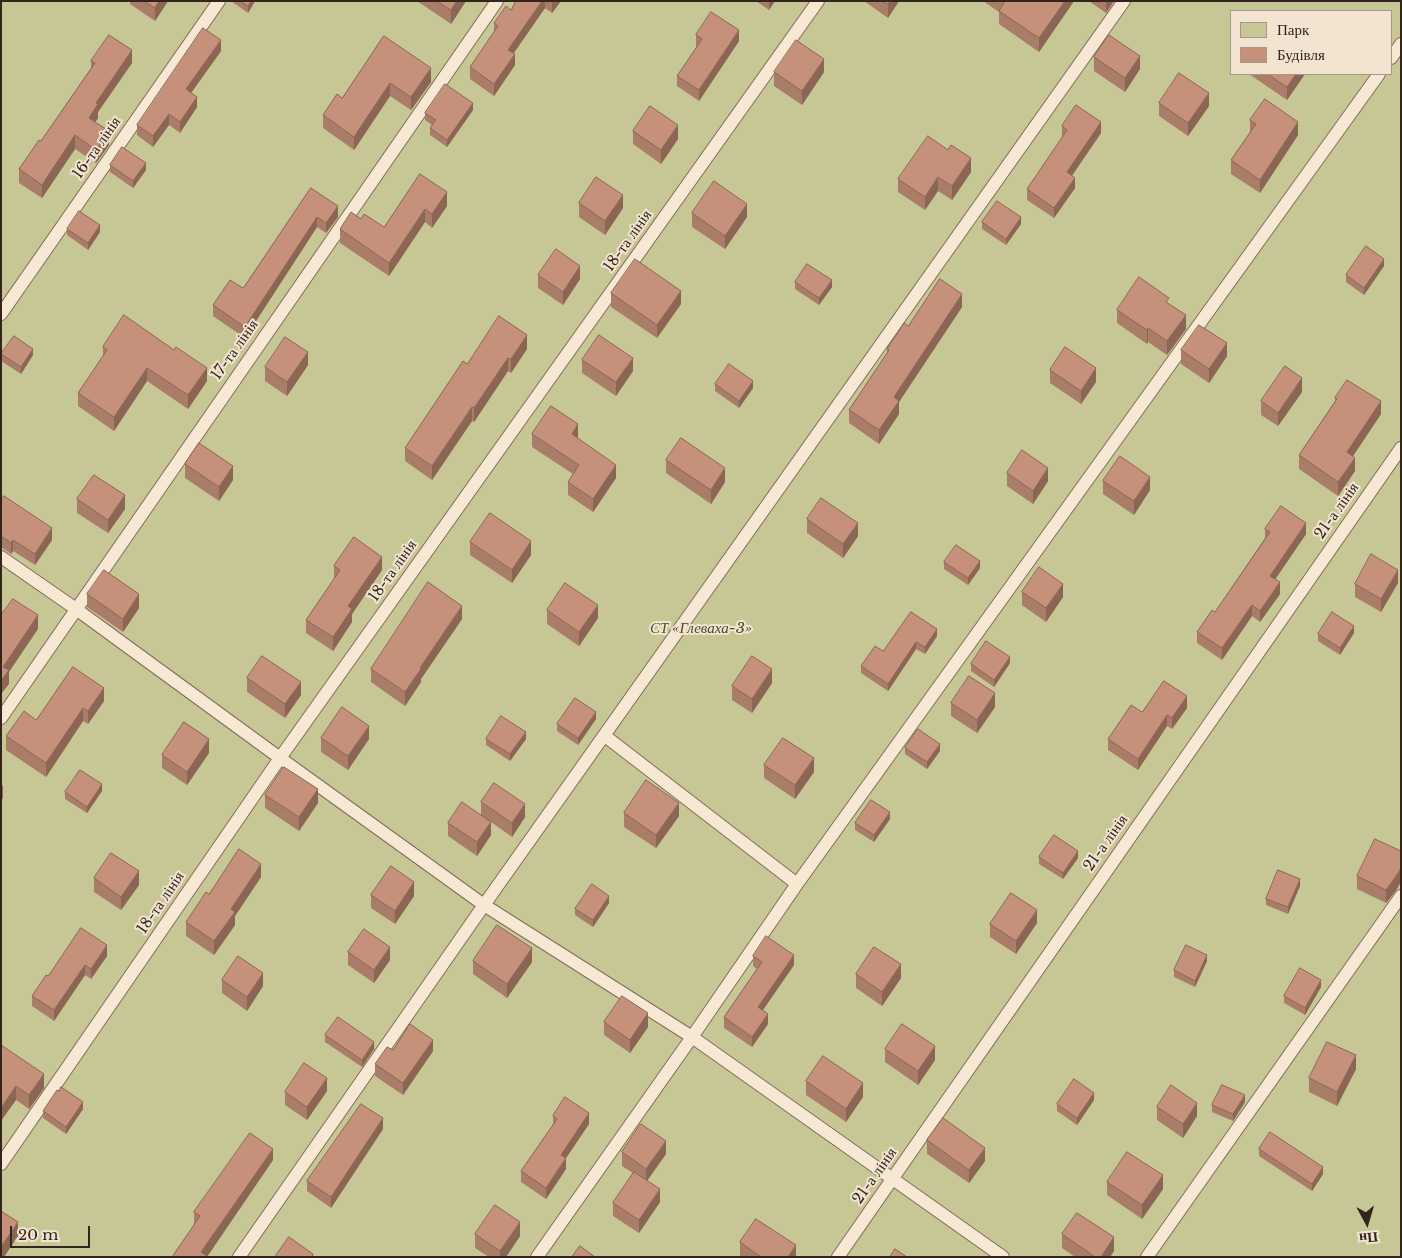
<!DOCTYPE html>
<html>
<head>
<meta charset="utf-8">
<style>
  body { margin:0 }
  #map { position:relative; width:1402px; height:1258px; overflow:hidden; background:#ead9c1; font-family:"Libre Baskerville",serif }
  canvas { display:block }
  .frame { position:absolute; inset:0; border:2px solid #33251d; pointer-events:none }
  .legend { position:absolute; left:1230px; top:10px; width:162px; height:65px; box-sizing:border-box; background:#f2e4d0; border:1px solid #a69888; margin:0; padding:6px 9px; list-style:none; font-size:15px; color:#33251d }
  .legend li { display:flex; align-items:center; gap:10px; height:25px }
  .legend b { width:25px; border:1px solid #a69888 }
  .north { position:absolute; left:1342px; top:1198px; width:50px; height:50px; -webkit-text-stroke:4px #f2e4d0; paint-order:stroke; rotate:174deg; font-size:14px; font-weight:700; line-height:20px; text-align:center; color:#33251d }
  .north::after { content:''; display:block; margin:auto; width:18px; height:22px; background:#33251d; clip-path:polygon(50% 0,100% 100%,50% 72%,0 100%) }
  .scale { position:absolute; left:10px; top:1226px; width:80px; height:22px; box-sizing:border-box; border:2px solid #33251d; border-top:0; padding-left:6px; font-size:15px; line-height:18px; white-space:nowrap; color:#33251d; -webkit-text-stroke:4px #f2e4d0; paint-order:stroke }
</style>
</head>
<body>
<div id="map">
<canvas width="1402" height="1258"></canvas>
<div class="frame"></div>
<ul class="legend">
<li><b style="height:14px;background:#c7c796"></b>Парк</li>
<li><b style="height:14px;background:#c6917a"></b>Будівля</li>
</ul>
<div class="north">Пн</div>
<div class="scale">20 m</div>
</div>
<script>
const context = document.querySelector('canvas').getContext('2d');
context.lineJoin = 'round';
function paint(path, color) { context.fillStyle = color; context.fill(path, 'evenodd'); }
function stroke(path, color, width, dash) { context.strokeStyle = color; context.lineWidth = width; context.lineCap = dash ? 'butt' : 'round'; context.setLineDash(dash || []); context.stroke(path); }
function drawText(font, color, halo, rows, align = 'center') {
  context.font = font + ' "Libre Baskerville",serif'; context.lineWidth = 4; context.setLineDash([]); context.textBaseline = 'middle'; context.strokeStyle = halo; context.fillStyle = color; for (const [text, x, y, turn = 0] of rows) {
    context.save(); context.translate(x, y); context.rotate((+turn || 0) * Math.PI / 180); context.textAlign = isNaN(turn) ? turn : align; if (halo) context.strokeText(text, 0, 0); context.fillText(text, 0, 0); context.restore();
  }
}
paint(new Path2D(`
  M1 1H1401V1257H1ZM1231 11H1391V74H1231Z`), '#c7c796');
const lane = new Path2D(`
  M1391 58 1401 44
  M1 314 219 1
  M1 557 76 609 280 758 484 905 692 1037 1003 1257
  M1 718 497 1
  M605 736 797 884
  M1 1164 280 758 818 1
  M239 1257 484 905 1124 1
  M537 1257 692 1037 797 884 1379 74
  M838 1257 1401 448
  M1147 1257 1401 896`);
stroke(lane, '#826b5a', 14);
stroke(lane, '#f6e8d3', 12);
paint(new Path2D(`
  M130 1H168L155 21 130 4Z
  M231 1H255L248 13Z
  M417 1H466L451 24Z
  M516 1H561L552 13 545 8 514 53 515 65 494 96 470 79V67L494 33V23L511 10Z
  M756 1H775L769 10Z
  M864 1H899L888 18Z
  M983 1H1074L1039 52 999 24V12Z
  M1089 1H1114L1106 13Z
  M696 35 739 41 699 101 677 86V76L697 47 696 46Z
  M384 36 431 82 411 110 390 96 354 150 323 128V115L342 98Z
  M221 51 191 93 197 107 180 133 169 125 153 147 137 135V125Z
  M1094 57 1140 69 1125 92 1094 71Z
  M91 61 132 63 98 112V118L95 122 109 145 96 163 75 149 42 198 19 183V169L41 141 91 68Z
  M774 72H824L802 105 774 86Z
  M1249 74H1305L1287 100Z
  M1159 103 1209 106 1188 136 1159 116Z
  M473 110 447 147 430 135V128L432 125 425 120V113Z
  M1250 120 1298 135 1260 193 1231 174V160L1250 132Z
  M1062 126 1101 133 1072 175 1075 188 1054 218 1027 200V189L1062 138Z
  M633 131 678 139 661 164 633 144Z
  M110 165 146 170 133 188 110 172Z
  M971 172 952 200 938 191 925 210 898 192V179Z
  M420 174 447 206 432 228 425 222 389 276 340 243V229L361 219 384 227Z
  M311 188 338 217 326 233 317 227 245 338 213 316V305L243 288Z
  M579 203 623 208 605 235 579 217Z
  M692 213 747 217 725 249 692 227Z
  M982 222 1021 224 1006 245 982 229Z
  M67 229 100 232 88 250 67 235Z
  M1384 266 1364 295 1346 282V275Z
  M538 275 580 279 563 305 538 288Z
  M795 282 832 287 819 305 795 289Z
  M611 293 681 304 657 338 611 307Z
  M1169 304 1186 329 1167 355 1148 342 1147 344 1117 323V310Z
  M962 307 899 402V414L879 444 849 423V410L887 354V349L908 326Z
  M103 347 174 350 207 381 188 409 147 381 114 431 78 406V393L103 356Z
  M527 349 511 373 508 371 474 422 472 421 432 480 405 461V448L467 364Z
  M1181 350 1227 356 1209 383 1181 364Z
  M1 354 33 355 21 374 1 361Z
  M582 360 633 371 616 396 582 373Z
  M308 365 287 396 265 381V367Z
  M1050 370 1096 382 1081 404 1050 383Z
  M715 384 753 388 739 408 715 391Z
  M1302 392 1278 426 1261 415V401Z
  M1335 398 1381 414 1353 456 1355 471 1338 496 1299 469V455L1335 401Z
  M532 434 578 437V439L616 478 593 512 568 495V482L573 474 532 447Z
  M666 460 725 482 711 504 666 473Z
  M185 464 233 480 219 501 185 478Z
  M1007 473 1048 481 1033 504 1007 486Z
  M1103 481 1150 490 1134 515 1103 494Z
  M1 499 52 540 35 565 13 551 11 554 1 547Z
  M77 499 125 509 108 533 77 513Z
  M807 519 858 536 843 558 807 533Z
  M1265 529 1306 534 1275 579 1280 594 1260 622 1252 616 1222 660 1197 643V632L1215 612 1265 538Z
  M470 542 531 555 512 583 470 555Z
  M944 562 980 568 968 585 944 569Z
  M334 566 382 570 352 614V622L333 651 306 633V620L334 579Z
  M1398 583 1381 612 1355 597V584Z
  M1022 592 1063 597 1046 622 1022 605Z
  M87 594 139 608 123 632 87 607Z
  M547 610 598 618 579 646 547 624Z
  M462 619 421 679V682L405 706 371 682V669Z
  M1354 633 1340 655 1318 641V634Z
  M937 636 925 654 916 649 888 691 861 673V666L883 651Z
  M1010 663 994 687 971 671V664Z
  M247 678 301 695 285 718 247 692Z
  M772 683 752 713 732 700V686Z
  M104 701 88 724 83 721 46 777 6 750V736L36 720Z
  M951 703 995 707 977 733 951 716Z
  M1187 708 1172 729 1167 726 1138 770 1108 750V739L1142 712Z
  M596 719 578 745 557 731V724Z
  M321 738 369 739 348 770 321 752Z
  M486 739H526L510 761 486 745Z
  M905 748 940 751 927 769 905 754Z
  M209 753 187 785 162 768V755Z
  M764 765 814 772 795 799 764 778Z
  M102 791 87 813 65 799V792Z
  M265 795 318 803 299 831 265 808Z
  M481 802 525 817 512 837 491 822V835L477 856 448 836V823L481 815Z
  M624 813 679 816 656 848 624 827Z
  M890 819 874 842 855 830V823Z
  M1039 857 1078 858 1063 879 1039 864Z
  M1357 876 1397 889 1386 903 1357 889Z
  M261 877 235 916V925L214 955 186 936V922L209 894Z
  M94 878 139 885 121 910 94 892Z
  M1300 886 1288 914 1266 905V899Z
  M371 895 414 896 395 924 371 908Z
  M609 903 593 927 575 915V909Z
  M1037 923 1016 954 990 937V924Z
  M348 952 390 960 374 983 348 965Z
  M107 956 91 979 85 975 54 1021 32 1006V996L48 976Z
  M753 956 794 965 763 1010 768 1024 752 1047 724 1028V1017L757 969 753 966Z
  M473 961 532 962 507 998 473 974Z
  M1207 961 1195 987 1174 977V970Z
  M856 974 901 978 882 1006 856 988Z
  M222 980 263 986 247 1011 222 993Z
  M1321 987 1305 1015 1284 1003V996Z
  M604 1022 648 1027 630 1053 604 1035Z
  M325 1035 374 1049 362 1067 325 1042Z
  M1 1045 44 1088 29 1109 16 1100Z
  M885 1049 935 1060 918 1085 885 1062Z
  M393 1050 433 1051 403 1095 375 1076V1064Z
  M1356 1069 1337 1106 1309 1092V1078Z
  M806 1081 863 1097 846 1122 806 1095Z
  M327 1091 307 1120 285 1105V1092Z
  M1094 1100 1077 1125 1057 1111V1104Z
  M1245 1102 1233 1121 1212 1112V1105Z
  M1157 1107 1197 1116 1183 1138 1157 1120Z
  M83 1109 66 1134 43 1118V1111Z
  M553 1116 589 1124 566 1158V1169L546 1199 521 1182V1171L553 1125Z
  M383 1129 331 1208 307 1191V1181Z
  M927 1140 985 1161 969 1183 927 1154Z
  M1259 1149 1323 1174 1312 1191 1259 1156Z
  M622 1152 666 1154 647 1181 660 1202 639 1233 613 1216V1203L633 1173 622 1166Z
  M273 1160 207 1256V1257L194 1224V1212Z
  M1107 1182 1163 1189 1142 1219 1107 1195Z
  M475 1234 520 1236 506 1257H489L475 1248Z
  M1062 1234 1114 1251 1110 1257H1075L1062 1248Z
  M740 1242 796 1257H742L740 1256Z`), '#aa7d69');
paint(new Path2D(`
  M159 1H168L155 21V8Z
  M251 1H255L248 13V6Z
  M457 1H466L451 24V10Z
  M542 1H545V8L508 61V50Z
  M553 1H561L552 13V2Z
  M769 1H775L769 10Z
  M890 1H899L888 18V4Z
  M1065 1H1074L1039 52V38Z
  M1106 1H1114L1106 13Z
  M739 30V41L699 101V90Z
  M221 40V51L186 100V89Z
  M132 50V63L98 112V118L89 132V118L96 103Z
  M515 54V65L494 96V84Z
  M1140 56V69L1125 92V78Z
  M824 59V72L802 105V91Z
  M431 68V82L411 110V97Z
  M1296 74H1305L1287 100V87Z
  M390 83V96L354 150V137Z
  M1209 93V106L1188 136V123Z
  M197 97V107L180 133V122Z
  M473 103V110L447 147V140Z
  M169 114V125L153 147V136Z
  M1101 122V133L1067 183V172Z
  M1298 122V135L1260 193V180Z
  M678 125V139L661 164V150Z
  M109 131V145L96 163V150Z
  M75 135V149L42 198V185Z
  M971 158V172L952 200V186Z
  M146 163V170L133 188V181Z
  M938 177V191L925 210V197Z
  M1075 178V188L1054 218V208Z
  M447 192V206L432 228V214Z
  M623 195V208L605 235V221Z
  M747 204V217L725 249V236Z
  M338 206V217L326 233V223Z
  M425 209V222L389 276V263Z
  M317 217V227L245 338V327Z
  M1021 217V224L1006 245V239Z
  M100 225V232L88 250V243Z
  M1384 259V266L1364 295V288Z
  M580 266V279L563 305V292Z
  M832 280V287L819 305V298Z
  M681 291V304L657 338V325Z
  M962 294V307L899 402V414L879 444V430L894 397Z
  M1186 315V329L1167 355V341Z
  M1148 328V342L1147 344V330Z
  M527 335V349L511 373V359Z
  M1227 343V356L1209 383V369Z
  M33 349V355L21 374V367Z
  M308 352V365L287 396V382Z
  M508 358V371L474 422V408Z
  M633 358V371L616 396V382Z
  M147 368V381L114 431V417Z
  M207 368V381L188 409V395Z
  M1096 368V382L1081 404V391Z
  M1302 378V392L1278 426V413Z
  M753 381V388L739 408V401Z
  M1381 401V414L1347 465V452Z
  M472 407V421L432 480V466Z
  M578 424V437L572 448V434Z
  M1355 458V471L1338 496V482Z
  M616 465V478L593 512V499Z
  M233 466V480L219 501V487Z
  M725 468V482L711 504V490Z
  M1048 468V481L1033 504V491Z
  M1150 477V490L1134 515V501Z
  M125 495V509L108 533V520Z
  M858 523V536L843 558V544Z
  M1306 523V534L1270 587V576Z
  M52 528V540L35 565V554Z
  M13 540V551L11 554V543Z
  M531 541V555L512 583V570Z
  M382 557V570L352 614V622L333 651V637L348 606Z
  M980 561V568L968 585V578Z
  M1398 570V583L1381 612V599Z
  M1280 582V594L1260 622V611Z
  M1063 584V597L1046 622V608Z
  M139 594V608L123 632V619Z
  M598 605V618L579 646V632Z
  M1252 605V616L1222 660V648Z
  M462 606V619L421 679V682L405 706V692L420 668Z
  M38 615V629L9 672V684L1 694V681L3 667Z
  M1354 626V633L1340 655V648Z
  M937 629V636L925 654V647Z
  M916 642V649L888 691V684Z
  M1010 657V663L994 687V680Z
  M772 669V683L752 713V699Z
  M301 682V695L285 718V704Z
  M104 688V701L88 724V711Z
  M995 693V707L977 733V720Z
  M1187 696V708L1172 729V718Z
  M83 708V721L46 777V763Z
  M596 712V719L578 745V738Z
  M1167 715V726L1138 770V759Z
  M369 726V739L348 770V756Z
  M526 732V739L510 761V754Z
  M209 739V753L187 785V772Z
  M940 744V751L927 769V762Z
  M814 758V772L795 799V785Z
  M102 784V791L87 813V807Z
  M3 785V798L1 801V787Z
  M318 789V803L299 831V817Z
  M679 803V816L656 848V835Z
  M525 804V817L512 837V823Z
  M890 812V819L874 842V835Z
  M491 822V835L477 856V842Z
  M1078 851V858L1063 879V873Z
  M261 864V877L235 916V925L214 955V941L231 909Z
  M1401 868V882L1397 889 1386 903V890Z
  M139 871V885L121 910V897Z
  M1300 879V886L1288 914V907Z
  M414 882V896L395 924V911Z
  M609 896V903L593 927V920Z
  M1037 910V923L1016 954V941Z
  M107 945V956L91 979V969Z
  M390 947V960L374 983V970Z
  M532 948V962L507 998V984Z
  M794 955V965L758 1017V1007Z
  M1207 955V961L1195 987V981Z
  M901 964V978L882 1006V992Z
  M85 965V975L54 1021V1010Z
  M263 973V986L247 1011V997Z
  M1321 980V987L1305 1015V1008Z
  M648 1013V1027L630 1053V1040Z
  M768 1014V1024L752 1047V1037Z
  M433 1040V1051L403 1095V1083Z
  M374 1042V1049L362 1067V1060Z
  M935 1046V1060L918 1085V1071Z
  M1356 1055V1069L1337 1106V1092Z
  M44 1074V1088L29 1109V1095Z
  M327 1078V1091L307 1120V1107Z
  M863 1083V1097L846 1122V1109Z
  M16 1086V1100L1 1121V1108Z
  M1094 1093V1100L1077 1125V1118Z
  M1245 1095V1102L1233 1121V1114Z
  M83 1102V1109L66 1134V1127Z
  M1197 1103V1116L1183 1138V1124Z
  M589 1113V1124L566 1158V1169L546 1199V1188L561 1155Z
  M383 1118V1129L331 1208V1197Z
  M666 1141V1154L646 1182V1169Z
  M985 1148V1161L969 1183V1170Z
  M273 1149V1160L207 1257H201V1252Z
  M1323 1167V1174L1312 1191V1184Z
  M1163 1175V1189L1142 1219V1205Z
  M660 1189V1202L639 1233V1220Z
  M18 1222V1236L4 1257H1V1247Z
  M520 1222V1236L506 1257H500V1251Z
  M1114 1237V1251L1110 1257H1101Z
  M796 1245V1257H788Z`), '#8b6655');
const building = new Path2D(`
  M145 1H159L155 8Z
  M241 1H251L248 6Z
  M437 1H457L451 10Z
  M516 1H542L508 50 515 54 494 84 470 67 498 26 494 23 506 6 511 10Z
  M883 1H890L888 4Z
  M1002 1H1065L1039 38 999 11 1004 3Z
  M711 12 739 30 699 90 677 76 702 39 696 35Z
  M203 28 221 40 186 89 197 97 180 122 169 114 153 136 137 125Z
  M109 35 132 50 96 103 98 104 89 118 109 131 96 150 75 135 42 185 19 169 39 140 41 141 95 63 91 61Z
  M1109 35 1140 56 1125 78 1094 57Z
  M384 36 431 68 411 97 390 83 354 137 323 115 337 94 342 98Z
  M796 40 824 59 802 91 774 72Z
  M1179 73 1209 93 1188 123 1159 103Z
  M1268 74H1296L1287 87Z
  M445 84 473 103 447 140 430 128 436 120 425 113Z
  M1265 99 1298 122 1260 180 1231 160 1256 124 1250 120Z
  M1076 105 1101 122 1067 172 1075 178 1054 208 1027 189 1067 130 1062 126Z
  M650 106 678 125 661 150 633 131Z
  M928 136 948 150 951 145 971 158 952 186 938 177 925 197 898 179Z
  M122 147 146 163 133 181 110 165Z
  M420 174 447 192 432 214 425 209 389 263 340 229 351 212 361 219 364 214 384 227Z
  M596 177 623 195 605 221 579 203Z
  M714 181 747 204 725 236 692 213Z
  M311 188 338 206 326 223 317 217 245 327 213 305 230 280 243 288Z
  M997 201 1021 217 1006 239 982 222Z
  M79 211 100 225 88 243 67 229Z
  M1366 246 1384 259 1364 288 1346 275Z
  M556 249 580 266 563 292 538 275Z
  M635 259 681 291 657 325 611 293Z
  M807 264 832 280 819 298 795 282Z
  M1139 277 1169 298 1166 302 1186 315 1167 341 1148 328 1147 330 1117 310Z
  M940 279 962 294 894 397 899 401 879 430 849 410 889 350 887 349 904 323 908 326Z
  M124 315 174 350 176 347 207 368 188 395 147 368 114 417 78 393 107 350 103 347Z
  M499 316 527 335 511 359 508 358 474 408 472 407 432 466 405 448 463 361 467 364Z
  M1199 325 1227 343 1209 369 1181 350Z
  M599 335 633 358 616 382 582 360Z
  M14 336 33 349 21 367 1 354Z
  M285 337 308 352 287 382 265 367Z
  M1065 347 1096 368 1081 391 1050 370Z
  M729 364 753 381 739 401 715 384Z
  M1285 366 1302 378 1278 413 1261 401Z
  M1347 380 1381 401 1347 452 1355 458 1338 482 1299 455 1337 399 1335 398Z
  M551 406 578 424 572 434 616 465 593 499 568 482 579 465 532 434Z
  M681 438 725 468 711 490 666 460Z
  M199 443 233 466 219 487 185 464Z
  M1022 450 1048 468 1033 491 1007 473Z
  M1120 456 1150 477 1134 501 1103 481Z
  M94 475 125 495 108 520 77 499Z
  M4 496 52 528 35 554 13 540 11 543 1 536V499Z
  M821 498 858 523 843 544 807 519Z
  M1281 506 1306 523 1270 576 1280 582 1260 611 1252 605 1222 648 1197 632 1212 610 1215 612 1270 532 1265 529Z
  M490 513 531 541 512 570 470 542Z
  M354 537 382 557 348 606 352 609 333 637 306 620 340 570 334 566Z
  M956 545 980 561 968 578 944 562Z
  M1371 554 1398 570 1381 599 1355 584Z
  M1039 567 1063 584 1046 608 1022 592Z
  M104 570 139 594 123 619 87 594Z
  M428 582 462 606 420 668 421 669 405 692 371 669Z
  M565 583 598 605 579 632 547 610Z
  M13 599 38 615 3 667 9 670 1 681V615Z
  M911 612 937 629 925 647 916 642 888 684 861 666 875 646 883 651Z
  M1332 612 1354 626 1340 648 1318 634Z
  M986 641 1010 657 994 680 971 664Z
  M262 656 301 682 285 704 247 678Z
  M752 656 772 669 752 699 732 686Z
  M73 667 104 688 88 711 83 708 46 763 6 736 24 711 36 720Z
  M969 676 995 693 977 720 951 703Z
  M1164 681 1187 696 1172 718 1167 715 1138 759 1108 739 1131 705 1142 712Z
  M575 698 596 712 578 738 557 724Z
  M342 707 369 726 348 756 321 738Z
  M501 716 526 732 510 754 486 739Z
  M184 722 209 739 187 772 162 755Z
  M918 729 940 744 927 762 905 748Z
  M783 738 814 758 795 785 764 765Z
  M284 767 318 789 299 817 265 795Z
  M80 770 102 784 87 807 65 792Z
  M646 780 679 803 656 835 624 813Z
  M494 783 525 804 512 823 481 802Z
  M871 800 890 812 874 835 855 823Z
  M462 802 491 822 477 842 448 823Z
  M1054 835 1078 851 1063 873 1039 857Z
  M1375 839 1401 851V868L1397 875 1386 890 1357 876Z
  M239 849 261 864 231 909 235 912 214 941 186 922 206 892 209 894Z
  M111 853 139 871 121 897 94 878Z
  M391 866 414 882 395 911 371 895Z
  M1278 870 1300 879 1288 907 1266 899Z
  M592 884 609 896 593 920 575 909Z
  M1011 893 1037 910 1016 941 990 924Z
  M497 925 532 948 507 984 473 961Z
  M81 928 107 945 91 969 85 965 54 1010 32 996 46 975 48 976Z
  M364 929 390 947 374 970 348 952Z
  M766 936 794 955 758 1007 768 1014 752 1037 724 1017 762 962 753 956Z
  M1186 945 1207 955 1195 981 1174 970Z
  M874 947 901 964 882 992 856 974Z
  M238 956 263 973 247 997 222 980Z
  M1300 968 1321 980 1305 1008 1284 996Z
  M622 996 648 1013 630 1040 604 1022Z
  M338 1017 374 1042 362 1060 325 1035Z
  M410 1024 433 1040 403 1083 375 1064 387 1047 393 1050Z
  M902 1024 935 1046 918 1071 885 1049Z
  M1327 1042 1356 1055 1337 1092 1309 1078Z
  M1 1045 44 1074 29 1095 16 1086 1 1108Z
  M823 1056 863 1083 846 1109 806 1081Z
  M304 1063 327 1078 307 1107 285 1092Z
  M1074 1079 1094 1093 1077 1118 1057 1104Z
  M1171 1085 1197 1103 1183 1124 1157 1107Z
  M1222 1085 1245 1095 1233 1114 1212 1105Z
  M61 1087 83 1102 66 1127 43 1111 57 1090 59 1091Z
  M565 1097 589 1113 561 1155 566 1158 546 1188 521 1171 557 1119 553 1116Z
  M361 1104 383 1118 331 1197 307 1181Z
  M943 1118 985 1148 969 1170 927 1140Z
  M641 1124 666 1141 646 1169 622 1152Z
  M1270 1132 1323 1167 1312 1184 1259 1149Z
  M250 1133 273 1149 201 1252 207 1256 206 1257H172L200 1216 194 1212Z
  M1127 1152 1163 1175 1142 1205 1107 1182Z
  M634 1172 660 1189 639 1220 613 1203Z
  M495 1205 520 1222 500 1251 475 1234Z
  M1 1211 18 1222 1 1247Z
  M1077 1213 1114 1237 1101 1257H1095L1062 1234Z
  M756 1219 796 1245 788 1257H761L740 1242Z
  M289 1237 313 1254 312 1257H275Z
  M580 1246 595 1257H572Z
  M895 1249 907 1257H890Z`);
paint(building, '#c6917a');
stroke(building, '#8b6655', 1);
drawText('15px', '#33251d', '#f2e4d0', [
  ["16-та лінія",97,148,-55],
  ["18-та лінія",628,241,-55],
  ["17-та лінія",235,350,-55],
  ["21-а лінія",1337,511,-55],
  ["18-та лінія",393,571,-55],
  ["21-а лінія",1106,843,-55],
  ["18-та лінія",161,903,-56],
  ["21-а лінія",875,1176,-55]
]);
drawText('italic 15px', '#484e25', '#f2e4d0', [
  ["СТ «Глеваха-3»",701,629]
]);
</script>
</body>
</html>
